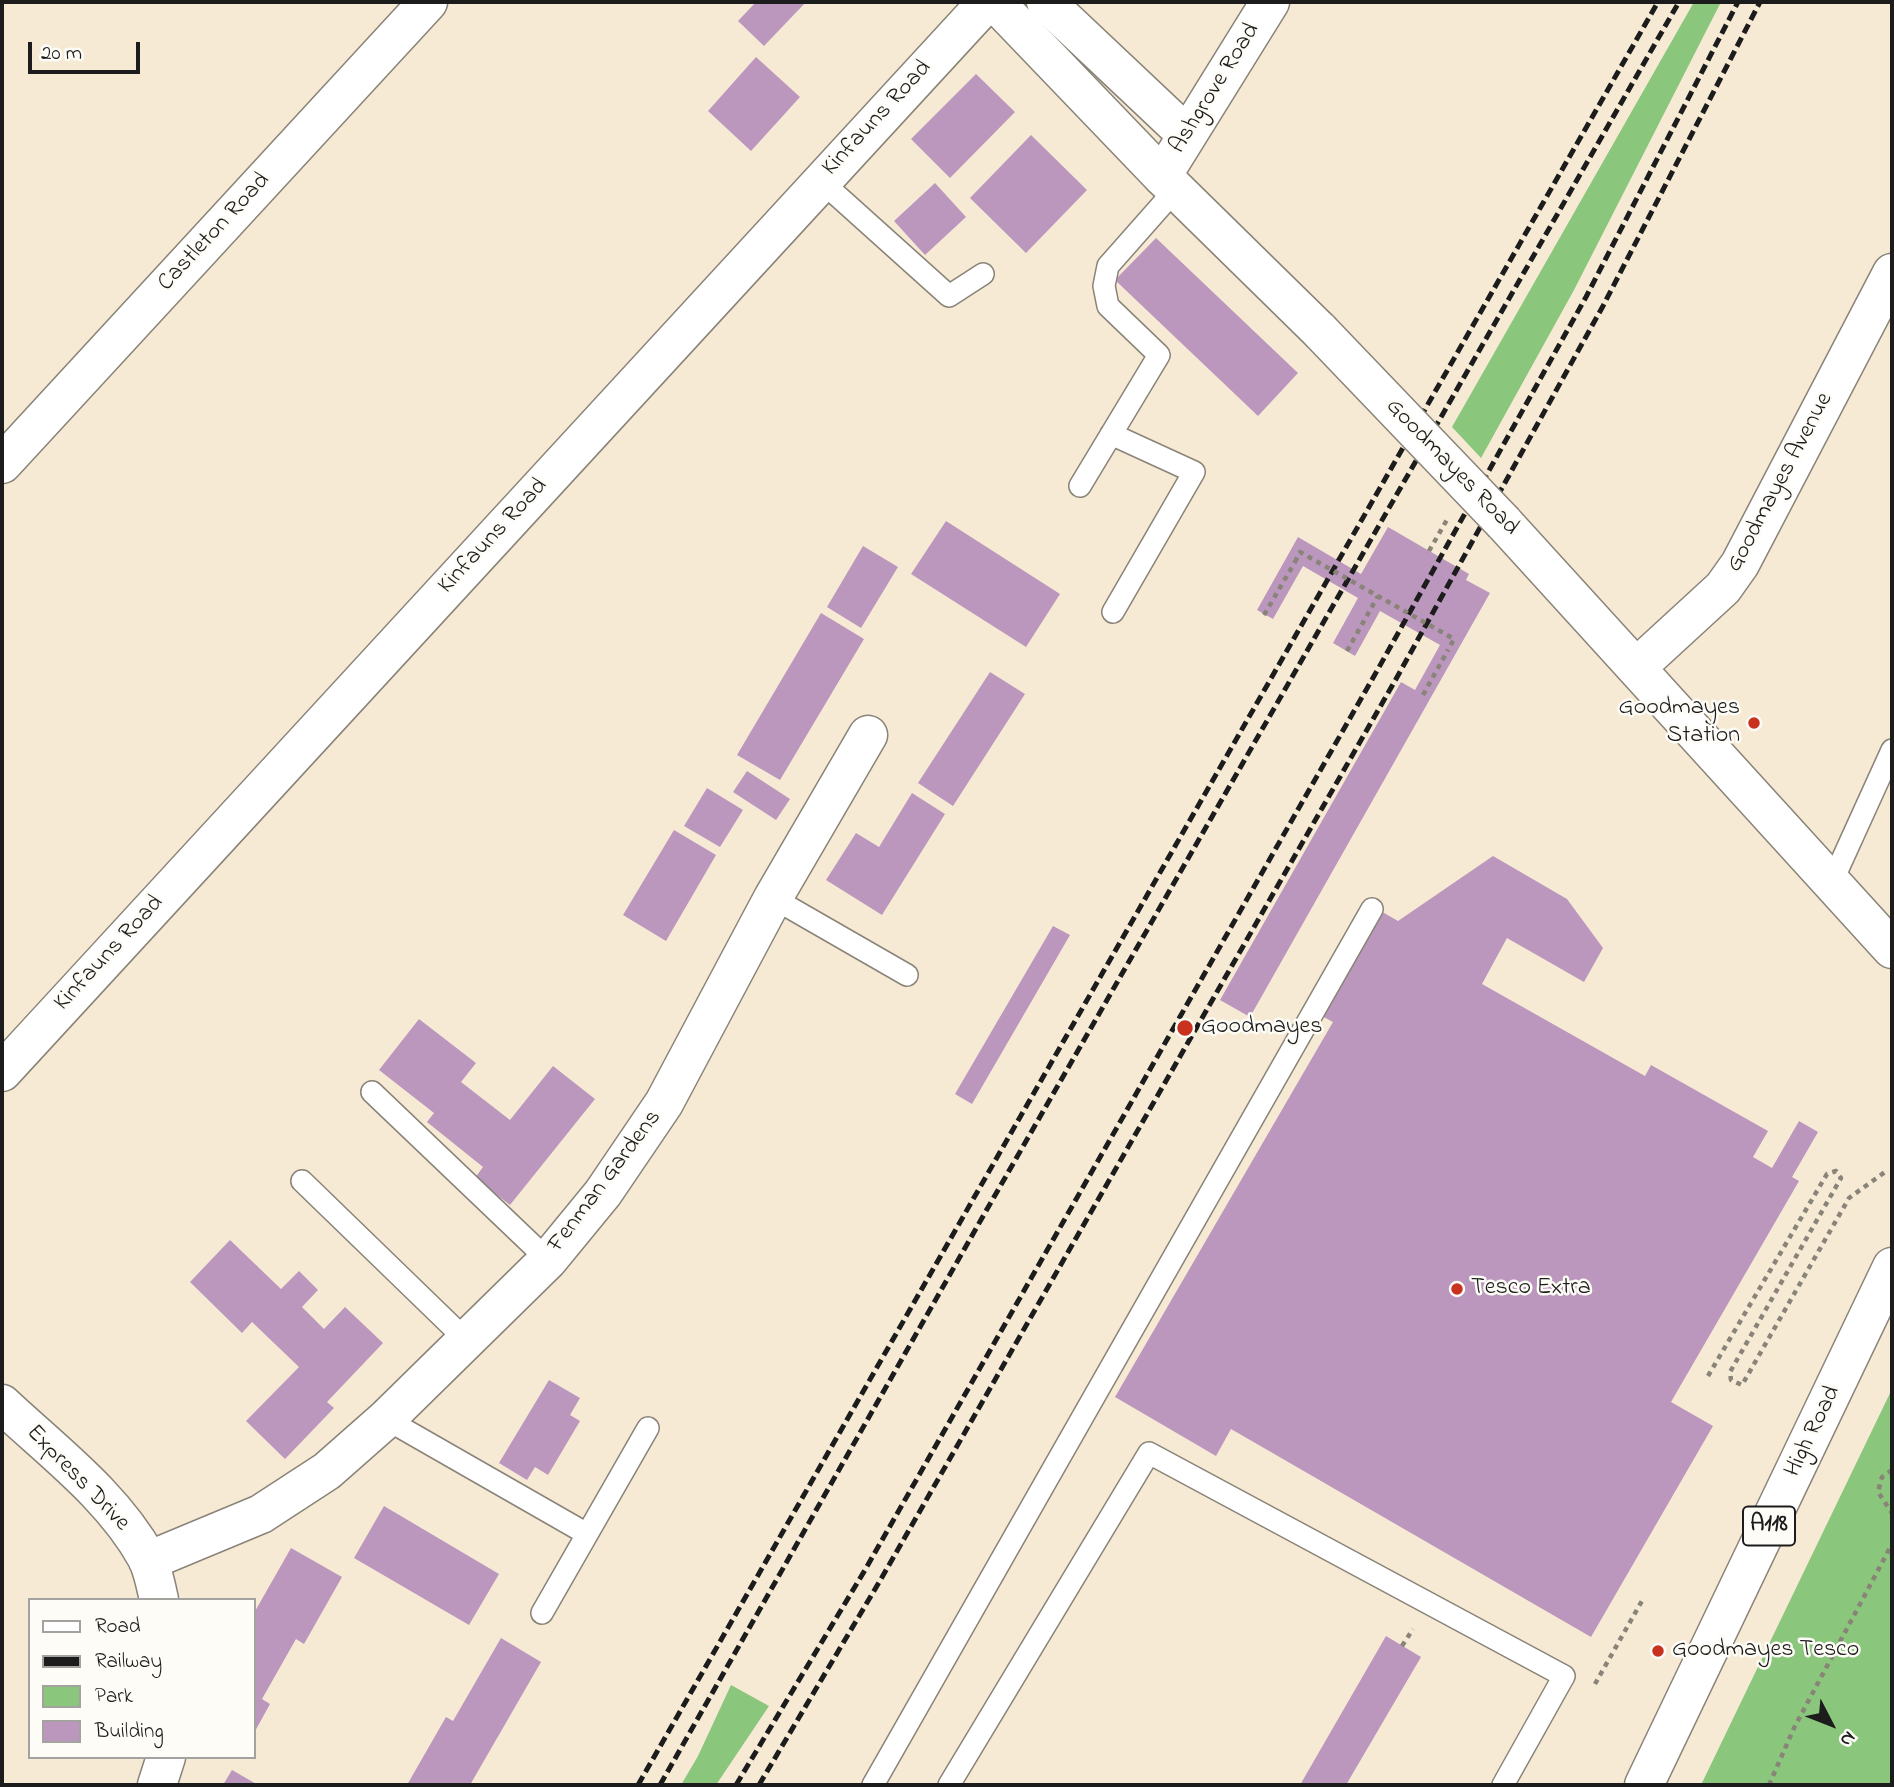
<!DOCTYPE html>
<html>
<head>
<meta charset="utf-8">
<style>
  body { margin:0 }
  #map { position:relative; width:1894px; height:1787px; overflow:hidden; background:#f6ead5; font-family:"Indie Flower",sans-serif }
  canvas { display:block }
  .frame { position:absolute; inset:0; border:4px solid #1c1c1c; pointer-events:none }
  .legend { position:absolute; left:28px; top:1598px; width:228px; height:161px; box-sizing:border-box; background:#fdfcf7; border:2px solid #a3a29f; margin:0; padding:9px 12px; list-style:none; font-size:21px; color:#1c1c1c }
  .legend li { display:flex; align-items:center; gap:14px; height:35px }
  .legend b { width:35px; border:2px solid #a3a29f }
  .north { position:absolute; left:1796px; top:1689px; width:70px; height:70px; -webkit-text-stroke:5px #fdfcf7; paint-order:stroke; rotate:132deg; font-size:19px; font-weight:700; line-height:28px; text-align:center; color:#1c1c1c }
  .north::after { content:''; display:block; margin:auto; width:24px; height:32px; background:#1c1c1c; clip-path:polygon(50% 0,100% 100%,50% 72%,0 100%) }
  .scale { position:absolute; left:28px; top:42px; width:112px; height:32px; box-sizing:border-box; border:4px solid #1c1c1c; border-top:0; padding-left:9px; font-size:21px; line-height:24px; white-space:nowrap; color:#1c1c1c; -webkit-text-stroke:5px #fdfcf7; paint-order:stroke }
</style>
</head>
<body>
<div id="map">
<canvas width="1894" height="1787"></canvas>
<div class="frame"></div>
<ul class="legend">
<li><b style="height:9px;background:#fff"></b>Road</li>
<li><b style="height:9px;background:#1c1c1c"></b>Railway</li>
<li><b style="height:19px;background:#8ac67c"></b>Park</li>
<li><b style="height:19px;background:#bb97be"></b>Building</li>
</ul>
<div class="north">N</div>
<div class="scale">20 m</div>
</div>
<script>
const context = document.querySelector('canvas').getContext('2d');
context.lineJoin = 'round';
function paint(path, color) { context.fillStyle = color; context.fill(path, 'evenodd'); }
function stroke(path, color, width, dash) { context.strokeStyle = color; context.lineWidth = width; context.lineCap = dash ? 'butt' : 'round'; context.setLineDash(dash || []); context.stroke(path); }
function drawText(font, color, halo, rows, align = 'center') {
  context.font = font + ' "Indie Flower",sans-serif'; context.lineWidth = 5; context.setLineDash([]); context.textBaseline = 'middle'; context.strokeStyle = halo; context.fillStyle = color; for (const [text, x, y, turn = 0] of rows) {
    context.save(); context.translate(x, y); context.rotate((+turn || 0) * Math.PI / 180); context.textAlign = isNaN(turn) ? turn : align; if (halo) context.strokeText(text, 0, 0); context.fillText(text, 0, 0); context.restore();
  }
}
paint(new Path2D(`
  M1694 2H1721L1574 290 1481 458 1452 427Z
  M1892 1389V1785H1701Z
  M731 1685 769 1706 716 1785H681L698 1756Z`), '#8ac67c');
paint(new Path2D(`
  M756 2H806L764 46 738 21Z
  M756 57 800 97 751 151 708 111Z
  M976 74 1015 112 950 178 911 139Z
  M1031 135 1087 190 1026 253 970 198Z
  M935 183 966 217 925 255 894 221Z
  M1156 238 1298 373 1258 416 1115 280Z
  M946 521 1060 594 1026 647 911 574Z
  M1388 527 1469 574 1466 580 1490 593 1250 1017 1220 1000 1401 682 1415 690 1440 645 1380 611 1355 656 1333 643 1358 598 1303 566 1273 619 1257 610 1298 537 1361 574Z
  M863 546 898 567 861 628 827 607Z
  M821 613 864 639 780 780 737 755Z
  M990 672 1025 694 953 806 918 783Z
  M747 771 790 799 776 820 733 792Z
  M707 788 743 810 720 847 684 826Z
  M912 793 945 814 882 915 826 880 856 833 879 847Z
  M674 830 716 855 666 941 623 915Z
  M1493 856 1567 899 1603 948 1584 982 1507 938 1482 984 1645 1076 1651 1065 1768 1131 1753 1157 1772 1168 1799 1121 1818 1132 1792 1177 1799 1181 1671 1402 1713 1426 1591 1637 1231 1429 1216 1456 1115 1397 1333 1022 1318 1014 1379 910 1398 921Z
  M1053 926 1070 935 972 1104 955 1094Z
  M419 1019 476 1063 461 1082 510 1120 553 1066 595 1099 510 1205 475 1178 483 1167 427 1122 434 1113 379 1070Z
  M230 1240 281 1289 299 1271 318 1290 302 1307 324 1329 345 1307 383 1343 327 1402 334 1408 285 1459 246 1421 299 1367 252 1322 242 1333 190 1282Z
  M549 1380 580 1398 570 1415 580 1421 548 1475 535 1467 527 1480 499 1463Z
  M384 1506 499 1574 469 1625 354 1558Z
  M291 1548 342 1577 304 1644 296 1639 262 1699 270 1704 254 1733V1613Z
  M1386 1636 1421 1657 1346 1785H1300Z
  M501 1638 541 1662 470 1785H407L446 1717 453 1721Z
  M232 1770 258 1785H223Z`), '#bb97be');
const lane = new Path2D(`
  M821 181 949 296 983 274
  M1111 434 1194 472 1113 612
  M1080 486 1159 355 1108 306 1104 286 1108 266 1176 189
  M1832 882 1892 750
  M773 898 907 975
  M372 1092 548 1260
  M302 1181 465 1339
  M386 1419 587 1534
  M542 1613 648 1428
  M873 1785 1372 909
  M949 1785 1149 1453 1564 1676 1503 1785`);
const street = new Path2D(`
  M1046 2 1187 135
  M1162 176 1270 2
  M2 464 428 2
  M1637 667 1723 588 1740 564 1892 273
  M2 1072 987 2
  M2 1404C52 1451 113 1496 147 1558 153 1570 156 1586 159 1600
  M148 1561 261 1514 327 1471 386 1419 548 1260 603 1193 664 1103 773 898 868 735
  M157 1785 166 1757`);
const secondary = new Path2D(`
  M995 2 1162 176 1320 331
  M1504 523 1892 949`);
const primary = new Path2D(`
  M1644 1785 1892 1267`);
stroke(lane, '#898378', 24);
stroke(street, '#898378', 41);
stroke(secondary, '#898378', 41);
stroke(primary, '#898378', 41);
stroke(new Path2D(`
  M1429 551 1448 518
  M1264 615 1295 562
  M1347 651 1378 596
  M1423 695 1448 650
  M1708 1376 1827 1174 1836 1171 1841 1178 1730 1372 1731 1380 1742 1385 1849 1198 1885 1172
  M1892 1470 1882 1477 1878 1492 1892 1513
  M1402 1646 1413 1629
  M1595 1684 1643 1599
  M1769 1785 1794 1728 1892 1544`), '#898378', 4.5, [5, 5]);
stroke(lane, '#fff', 21);
stroke(street, '#fff', 38);
stroke(secondary, '#fff', 38);
stroke(primary, '#fff', 38);
stroke(new Path2D(`
  M638 1785 1658 2
  M660 1785 982 1218 1679 2
  M736 1785 865 1570 1378 669 1586 297 1738 2
  M759 1785 881 1579 1396 679 1603 306 1760 2`), '#1c1c1c', 5, [10, 5]);
const secondaryBridge = new Path2D(`
  M1320 331 1504 523`);
stroke(secondaryBridge, '#898378', 41, []);
stroke(new Path2D(`
  M1295 562 1300 552 1454 639 1448 650`), '#898378', 4.5, [5, 5]);
stroke(secondaryBridge, '#fff', 38);
for (const [x, y, r, color] of [
  [1754,723,7,"#c8321e"],
  [1185,1028,9,"#c8321e"],
  [1457,1289,7,"#c8321e"],
  [1658,1651,7,"#c8321e"]
]) { const dot = new Path2D(); dot.arc(x, y, r, 0, 2 * Math.PI); context.fillStyle = color; context.fill(dot); stroke(dot, '#fdfcf7', 2.5); }
for (const [x, y, w] of [
  [1769,1526,52]
]) { const box = new Path2D(); box.roundRect(x - w / 2, y - 19.5, w, 39, 5); context.fillStyle = '#fdfcf7'; context.fill(box); stroke(box, '#1c1c1c', 2); }
drawText('bold 23px', '#1c1c1c', null, [
  ["A118",1769,1526]
]);
drawText('24px', '#1c1c1c', '#fdfcf7', [
  ["Ashgrove Road",1216,89,-58],
  ["Kinfauns Road",878,119,-47],
  ["Castleton Road",215,233,-47],
  ["Goodmayes Road",1451,468,46],
  ["Goodmayes Avenue",1781,483,-62],
  ["Kinfauns Road",494,537,-47],
  ["Kinfauns Road",110,954,-47],
  ["Fenman Gardens",606,1182,-53],
  ["High Road",1814,1432,-64],
  ["Express Drive",77,1479,46]
]);
drawText('24px', '#1c1c1c', '#fdfcf7', [
  ["Goodmayes",1740,709,"right"],
  ["Station",1740,737,"right"],
  ["Goodmayes",1201,1028],
  ["Tesco Extra",1471,1289],
  ["Goodmayes Tesco",1672,1651]
], 'left');
</script>
</body>
</html>
